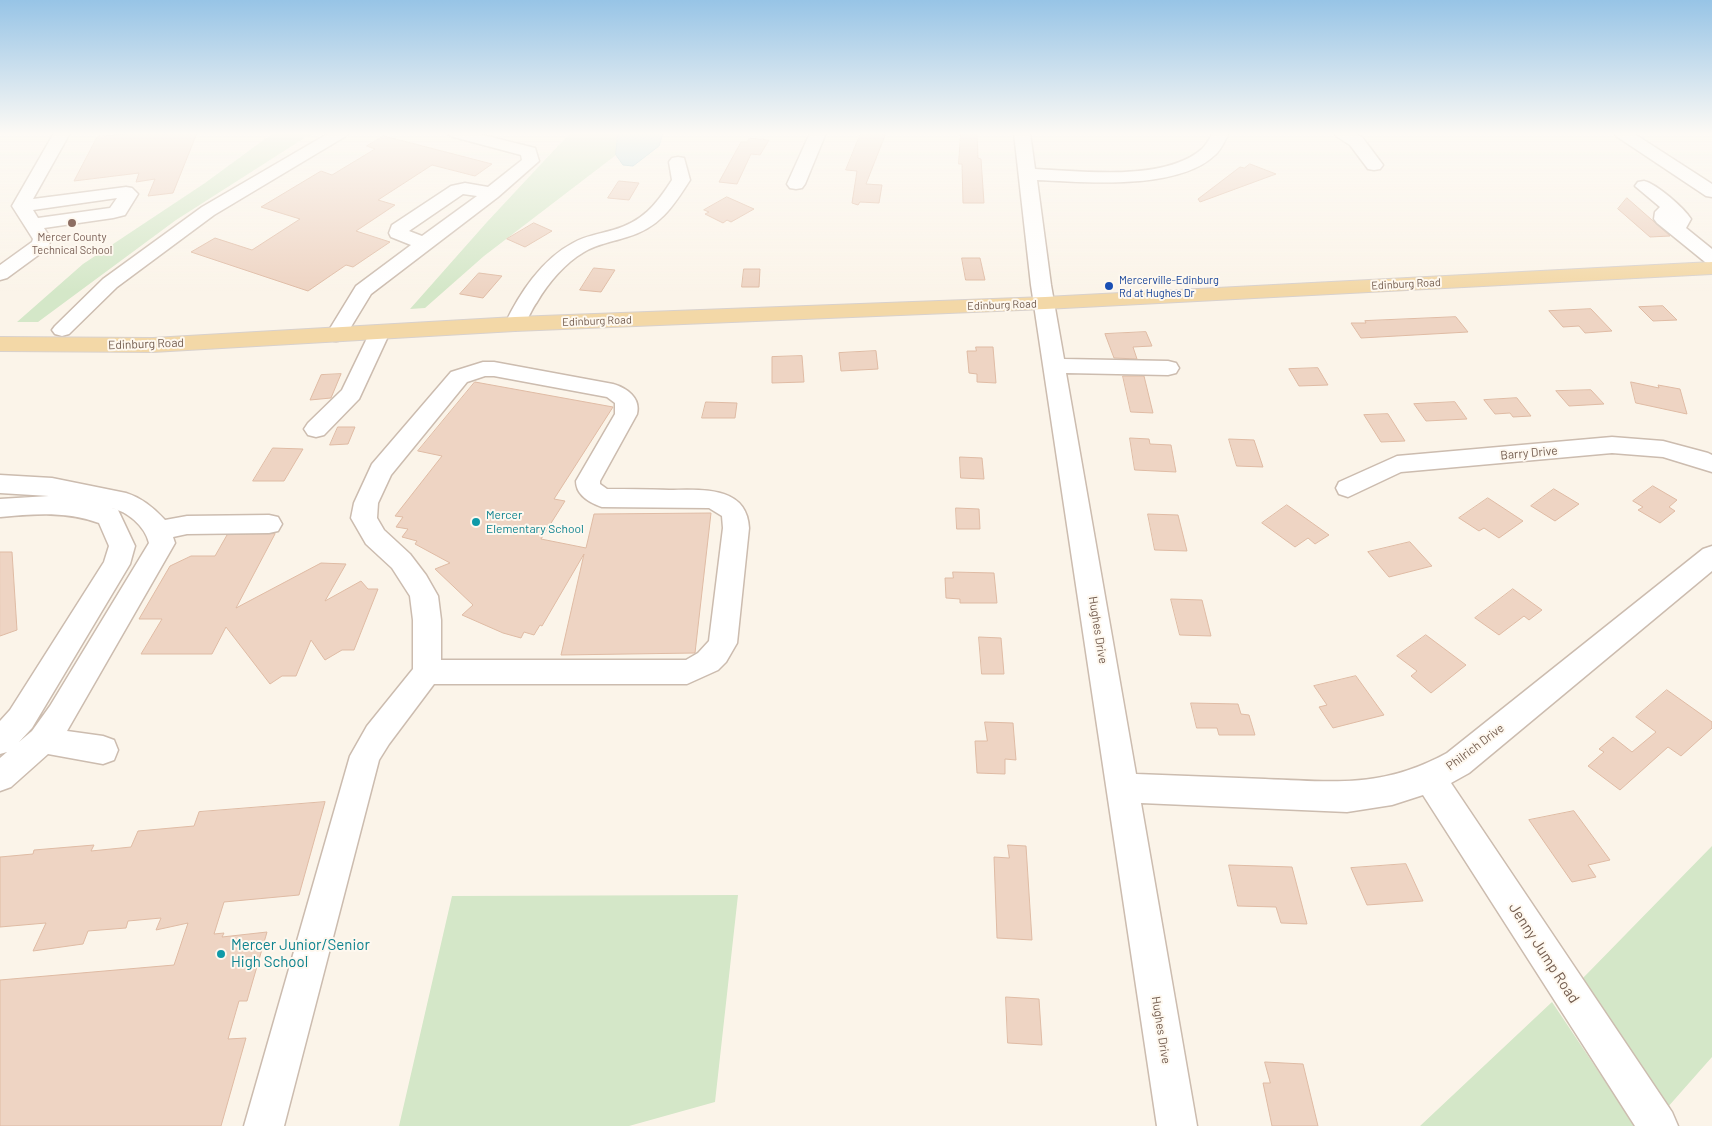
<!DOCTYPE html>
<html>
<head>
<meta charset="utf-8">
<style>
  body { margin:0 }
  canvas { display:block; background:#fbf4e9 }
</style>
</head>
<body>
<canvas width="1712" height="1126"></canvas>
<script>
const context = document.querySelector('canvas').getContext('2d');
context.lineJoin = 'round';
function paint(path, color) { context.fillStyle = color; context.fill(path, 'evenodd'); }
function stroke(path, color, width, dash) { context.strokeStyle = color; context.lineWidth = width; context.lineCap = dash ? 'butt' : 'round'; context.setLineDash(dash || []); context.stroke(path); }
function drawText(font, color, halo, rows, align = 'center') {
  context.font = font + ' Barlow,sans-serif'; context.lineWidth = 4; context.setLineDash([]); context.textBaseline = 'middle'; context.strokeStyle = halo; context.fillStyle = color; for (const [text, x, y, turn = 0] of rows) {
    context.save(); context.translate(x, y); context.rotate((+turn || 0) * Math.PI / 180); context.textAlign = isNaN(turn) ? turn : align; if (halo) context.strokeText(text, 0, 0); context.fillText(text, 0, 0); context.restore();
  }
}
paint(new Path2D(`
  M273 133H319L306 137 176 220 38 322H17L83 264 205 183Z
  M570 133H618L616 155 484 256 425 308 410 309 487 222Z
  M1712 846V1057L1667 1108 1583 978Z
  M738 895 715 1102 629 1126H399L452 896Z
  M1552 1002 1635 1126H1420Z`), '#d4e7c8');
const water = new Path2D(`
  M618 133H663L659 146 633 166 623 165 616 155Z`);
paint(water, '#bfdde3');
stroke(water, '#a6ccd4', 1);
const building = new Path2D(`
  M133 133H197L173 193 148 196 155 179 136 182 139 173 74 181 97 137Z
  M861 133H886L866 184 882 185 879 203 860 202 858 205 852 203 857 171 846 170Z
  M961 133H977L978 158 981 159 984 203H963L962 164H959Z
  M384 136 492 164 475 176 432 165 378 200 395 205 356 231 390 242 353 267 346 265 308 291 191 252 215 238 252 250 300 219 261 207 321 171 332 175 375 149 367 146Z
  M750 138 769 140 760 155 751 154 737 184 719 182 741 142H747Z
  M1250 164 1276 174 1200 202 1198 199 1240 167 1244 168Z
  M619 181 639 183 629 200 608 198Z
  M727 197 754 209 731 222 727 220 723 223 705 214 709 212 704 210Z
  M1627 198 1652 220 1670 236 1650 237 1618 209Z
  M534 223 552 231 525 247 507 239Z
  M962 258H980L985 280H966Z
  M594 268 615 270 601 292 580 290Z
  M744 269H760L759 287H742Z
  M479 273 502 276 483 298 460 294Z
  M1663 306 1677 320 1653 321 1639 307Z
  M1591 309 1612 331 1585 333 1579 326 1563 327 1549 311Z
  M1456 317 1468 332 1361 338 1351 323H1366L1365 321Z
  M1146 332 1152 346 1133 347 1137 359 1114 358 1105 334Z
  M976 347H993L996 383 977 382V374L969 373 967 351H976Z
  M876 351 878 369 841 371 839 353Z
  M802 356 804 382 772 383V357Z
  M1318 368 1328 385 1299 386 1289 369Z
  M341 374 331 398 310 400 321 375Z
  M1123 376H1144L1153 413 1131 412Z
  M475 382 613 407 554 499 565 501 541 539 586 548 594 514 711 513 695 653 561 655 584 554 542 626 540 625 534 635 524 632 521 638 503 633 462 615 473 605 435 569 450 563 415 544 417 541 402 537 408 529 396 527 403 517 395 516 442 456 418 451Z
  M1631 382 1659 388 1658 385 1680 389 1687 414 1636 403Z
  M1591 390 1604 404 1569 406 1556 391Z
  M1517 398 1531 416 1513 417 1510 413 1495 414 1484 400Z
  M706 402 737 403 735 418H702Z
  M1455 402 1467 419 1426 421 1414 404Z
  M1388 414 1405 441 1381 442 1364 415Z
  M338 427H355L348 444 330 445Z
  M1130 438 1149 439 1150 444 1171 445 1176 472 1135 470Z
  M1229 439 1254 440 1263 467 1237 466Z
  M273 448 303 449 284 481H253Z
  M960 457 982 458 984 479 961 478Z
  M1653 486 1677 500 1669 507 1675 511 1660 523 1638 510 1643 507 1633 501Z
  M1554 489 1579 504 1555 521 1531 506Z
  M1488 498 1523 521 1499 538 1484 528 1479 531 1459 518Z
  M1287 505 1329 535 1315 544 1308 538 1295 547 1262 523Z
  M956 508 979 509 980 529H957Z
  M1148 514 1178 515 1187 551 1155 550Z
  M275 534 236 608 321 563 346 564 325 601 361 581 368 589H378L354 650H342L325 660 311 640 296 676H282L270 684 226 627 212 654H141L162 619H139L170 566 191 556H215L227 535Z
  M1410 542 1432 566 1389 577 1368 552Z
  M0 552H12L17 630 0 636Z
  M953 572 994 573 997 603H960V599L946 598 945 578H953Z
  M1513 589 1542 610 1529 620 1524 616 1499 635 1475 618Z
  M1171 599 1202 600 1211 636 1180 635Z
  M1426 635 1466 665 1431 693 1411 676 1417 671 1397 656Z
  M979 637 1001 638 1004 674H982Z
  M1356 676 1384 715 1333 728 1319 707 1327 705 1314 686Z
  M1667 690 1712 722V728L1681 756 1668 747 1620 790 1588 766 1604 752 1599 749 1613 737 1632 752 1656 732 1636 717Z
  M1191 703 1238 704 1241 714 1249 715 1255 735H1219L1217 728H1197Z
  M985 722 1013 723 1016 760 1005 759V774L977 773 975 741H987Z
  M325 802 299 895 224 902 214 934 224 933 222 937 267 932 247 1001H239L228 1039 246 1038 221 1126H0V980L174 965 188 923 156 930 161 918 128 921 126 928 88 931 83 944 33 951 46 923 0 927V857L33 854 34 850 94 845 91 851 131 847 138 831 194 826 199 812Z
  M1574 811 1610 860 1588 865 1596 877 1572 882 1529 820Z
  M1008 845 1026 846 1032 940 997 938 994 857 1009 858Z
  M1406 864 1423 901 1367 905 1351 868Z
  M1229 865 1292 867 1307 924 1281 923 1276 907 1238 906Z
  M1006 997 1039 999 1042 1045 1008 1043Z
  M1265 1062 1303 1064 1318 1126H1272L1263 1083H1270Z`);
paint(building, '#eed4c3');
stroke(building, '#dfbba4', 1);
const minor = new Path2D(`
  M54 133H70L33 199 126 187 132 188 138 194 125 215 113 218 44 228 51 239 48 248 7 278 0 280V265L32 242 33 239 12 206ZM117 198 110 208 38 218 33 210Z
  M329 133H348L346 136 214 215 117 287 69 334 62 336 55 334 52 330 55 326 103 279 202 207Z
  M448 133H475L535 148 539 161 498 197 371 294 343 340 336 341 329 340 326 335 356 286 411 245 391 237 389 233 392 225 451 186 465 183 488 187 522 160 521 155 450 136ZM463 194 477 196 422 236 409 231Z
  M810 133H826L805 184 802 188 796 189 790 188 787 184Z
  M1014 133H1030L1035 169C1082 171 1164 182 1202 149 1206 145 1210 138 1213 133H1229C1225 140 1221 150 1215 155 1177 191 1085 182 1037 180L1051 285 1064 359 1168 361 1176 363 1179 368 1176 373 1168 375 1066 373 1136 774C1179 776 1222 777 1265 779 1336 782 1383 788 1447 753L1703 549 1712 546V571L1469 773 1451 783 1672 1112 1678 1126H1635L1423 795 1392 805 1347 812 1141 803 1197 1126H1157L1031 285Z
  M1334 133H1354L1362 137 1383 165 1380 169 1374 170 1368 169 1350 145 1336 136Z
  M1614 133H1633L1712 184V197L1706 196 1616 136Z
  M678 157 684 158 690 180C673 207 659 228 627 237 612 242 597 244 584 252 565 263 548 283 537 302 531 310 528 320 522 328L515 330 508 328 505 324C519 294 542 259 573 243 585 236 599 234 613 230 642 222 656 205 672 180L669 162 672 158Z
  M1644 181C1657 184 1684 208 1691 219L1686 228 1712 249V264L1705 262 1657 223 1654 219 1655 212 1660 207 1635 186 1638 182Z
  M380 326 387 327 390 332 359 399 324 435 316 437 308 435 304 429 308 423 342 390 370 332 373 327Z
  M483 362H494L613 384C627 388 641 398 637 414L600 481V484L607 489C628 489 649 489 669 490 700 490 747 485 749 528L737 643 726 662 718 670 687 684H434L389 744 379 760 284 1126H244L350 756 367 726 413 669V620L410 596 392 568 366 544 351 518 354 503 372 464 451 372ZM485 376H494L607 397 615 403V414L576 481C576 495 590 503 602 507L709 508 722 516 723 528 709 641 698 653 686 660H441V620L438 596 426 575 410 554 384 530 377 518 378 503 391 475 467 382Z
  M1612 437 1663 441 1708 453 1712 455V472L1663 457 1612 453 1401 472 1348 497 1339 494 1336 488 1339 482 1397 456Z
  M0 475 52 478 126 493C142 498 154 508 165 520L187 516 269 515 278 517 282 524 278 531 269 533 187 534 173 537 175 543 171 550 67 731 103 736 114 740 118 750 114 760 103 764 48 754 11 787 0 791V758L7 752 0 754V721L10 710 104 562 109 546 99 523C66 511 34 514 0 517V499L49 496 0 493ZM111 508C127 511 145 526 149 543L50 706 32 731 19 742 32 728 130 564 135 546 118 510Z`);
const major = new Path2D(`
  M1712 262V274L1045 309 515 331 153 352 0 351V337L153 338 515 317 1045 297Z`);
stroke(minor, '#ccbcaf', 3);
stroke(major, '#d8d1cd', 2);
paint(minor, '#fff');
paint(major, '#f3d8a7');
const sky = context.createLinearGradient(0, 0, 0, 291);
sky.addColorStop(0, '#97c4e6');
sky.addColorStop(0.46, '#fdfaf5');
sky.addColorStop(1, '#fdfaf500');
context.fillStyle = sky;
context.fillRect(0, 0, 1712, 291);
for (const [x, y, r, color] of [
  [72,223,5,"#8d6e63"],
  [1109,286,5,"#1a4fb4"],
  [476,522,5,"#0f9aa8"],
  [221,954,5,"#0f9aa8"]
]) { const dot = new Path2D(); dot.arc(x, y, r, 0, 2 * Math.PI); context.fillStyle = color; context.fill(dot); stroke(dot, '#fef8ef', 2); }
drawText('11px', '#785e54', '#fef8ef', [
  ["Mercer County",72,237],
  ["Technical School",72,250]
]);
drawText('11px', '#164399', '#fef8ef', [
  ["Mercerville-Edinburg",1119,280],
  ["Rd at Hughes Dr",1119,293]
], 'left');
drawText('11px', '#735c4e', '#fef8ef', [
  ["Edinburg Road",1406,284,-3],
  ["Edinburg Road",1002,305,-2],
  ["Edinburg Road",597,321,-2]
]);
drawText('12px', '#735c4e', '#fef8ef', [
  ["Edinburg Road",146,344,-2],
  ["Barry Drive",1529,453,-5],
  ["Hughes Drive",1098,630,81],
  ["Philrich Drive",1475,747,-37],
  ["Hughes Drive",1161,1030,81]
]);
drawText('12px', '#0d838f', '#fef8ef', [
  ["Mercer",486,515],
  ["Elementary School",486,529]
], 'left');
drawText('15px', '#0d838f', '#fef8ef', [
  ["Mercer Junior/Senior",231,945],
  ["High School",231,962]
], 'left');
drawText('15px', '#735c4e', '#fef8ef', [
  ["Jenny Jump Road",1544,953,57]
]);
</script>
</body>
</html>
